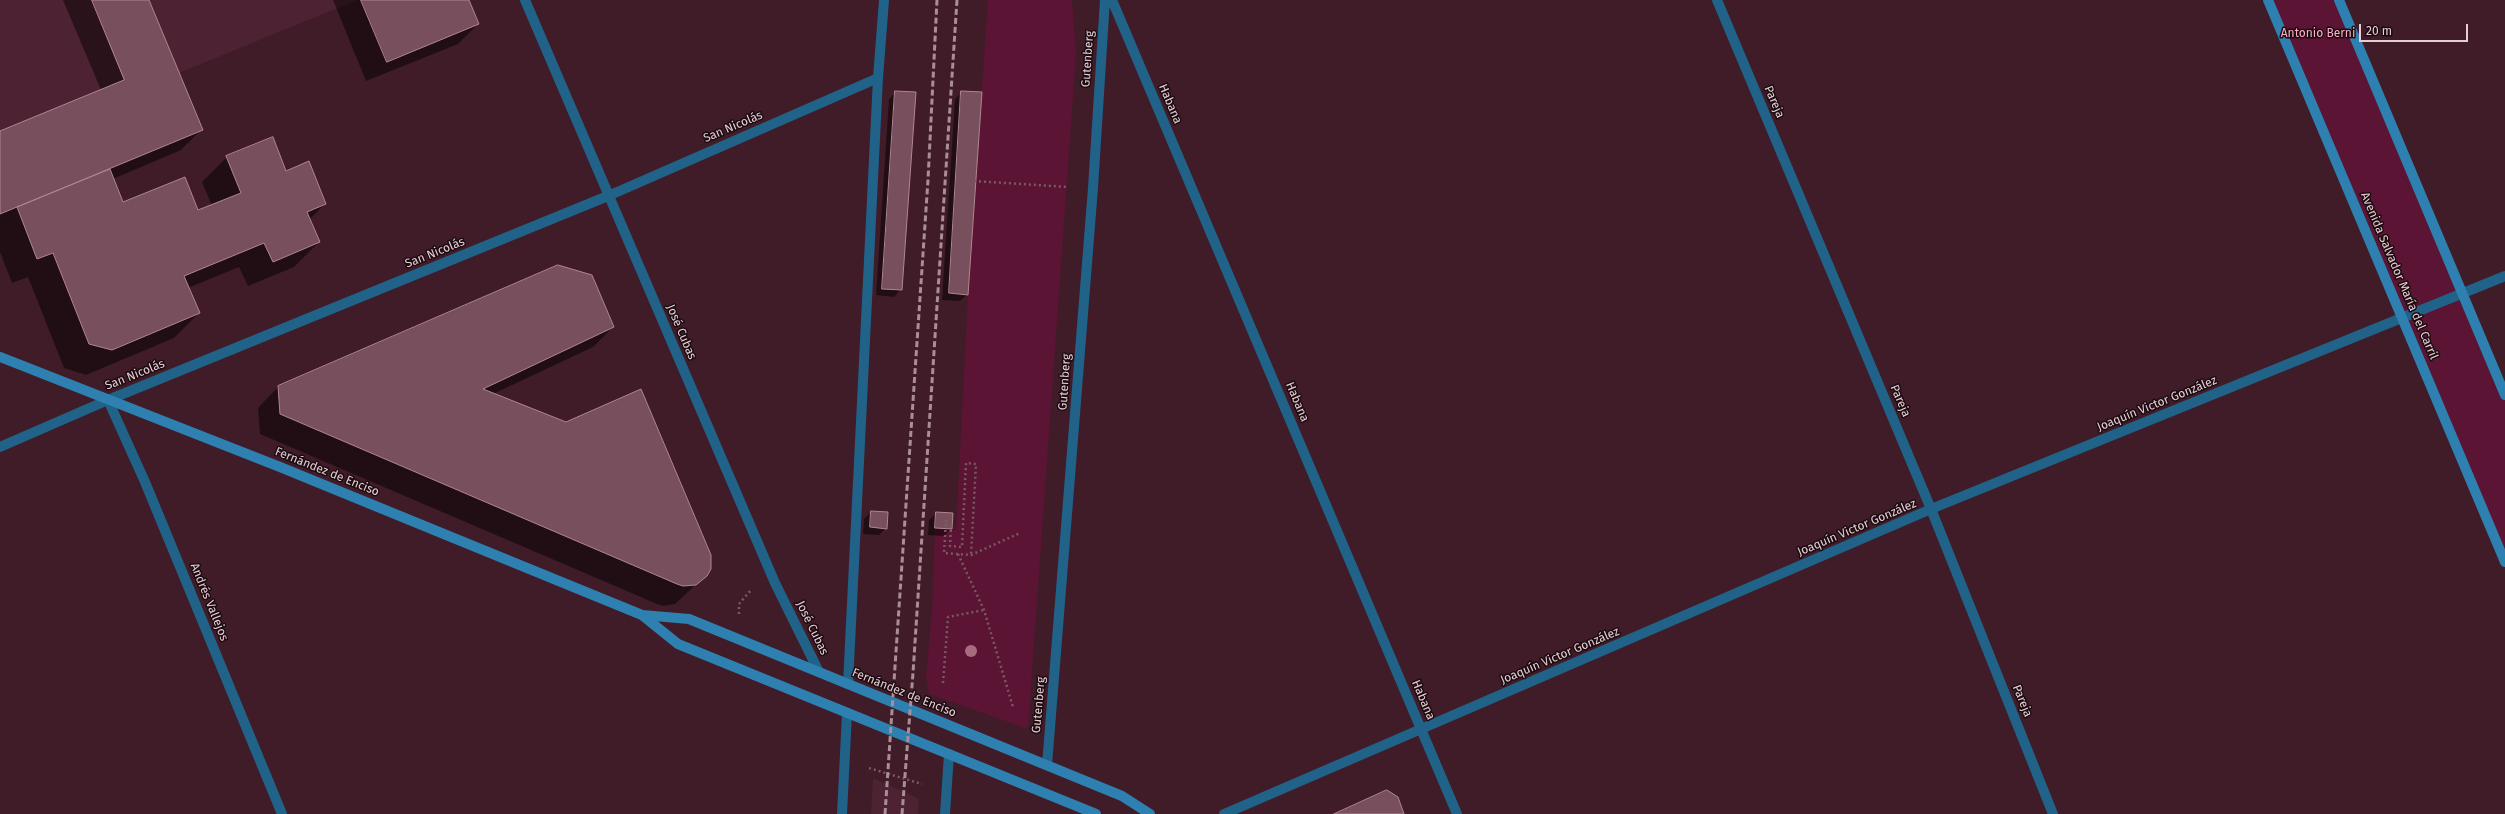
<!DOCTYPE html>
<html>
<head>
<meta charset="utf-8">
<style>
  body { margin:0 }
  #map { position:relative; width:2505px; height:814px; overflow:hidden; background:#3f1c28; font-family:"Fira Sans",sans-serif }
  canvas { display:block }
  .scale { position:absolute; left:2359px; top:24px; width:109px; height:18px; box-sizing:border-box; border:2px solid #e7ced5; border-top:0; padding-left:5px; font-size:12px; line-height:14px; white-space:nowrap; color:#e7ced5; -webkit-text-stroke:3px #1c0c11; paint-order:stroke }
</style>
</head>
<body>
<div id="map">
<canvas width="2505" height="814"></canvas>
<div class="scale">20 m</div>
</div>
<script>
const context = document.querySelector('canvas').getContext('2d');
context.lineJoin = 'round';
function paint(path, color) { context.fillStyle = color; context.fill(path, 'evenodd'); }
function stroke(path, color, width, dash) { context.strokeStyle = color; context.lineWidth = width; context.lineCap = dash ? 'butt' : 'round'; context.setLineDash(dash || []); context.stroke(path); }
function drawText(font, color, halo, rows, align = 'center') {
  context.font = font + ' "Fira Sans",sans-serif'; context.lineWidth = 3; context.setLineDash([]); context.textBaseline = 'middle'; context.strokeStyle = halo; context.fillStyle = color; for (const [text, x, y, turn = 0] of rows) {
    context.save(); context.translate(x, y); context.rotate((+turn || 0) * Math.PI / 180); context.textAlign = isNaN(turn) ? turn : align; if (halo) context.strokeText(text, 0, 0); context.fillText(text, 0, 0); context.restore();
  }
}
paint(new Path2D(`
  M0 0H357L179 73 203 130 0 214Z
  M873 778 919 799 918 814H871Z`), '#4d2232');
paint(new Path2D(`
  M988 0H1072L1076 54 1028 729 929 694 926 677 932 610 935 528 956 530 968 295Z
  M2268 0H2339L2505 395V562Z`), '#5b1433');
paint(new Path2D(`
  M63 0H148L201 130 181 150 113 179 123 204 198 211 212 206 202 182 227 157 285 172 325 204 309 220 319 242 294 267 248 286 239 267 188 288 199 313 174 338 86 375 64 368 28 277 12 283 0 252V132L101 90Z
  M333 0H468L478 24 458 44 366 81Z
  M896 92 901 289 894 297 876 295 889 99Z
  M962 92 968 294 960 301 942 300 955 99Z
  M613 327 593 347 493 394 706 575 675 604 663 606 657 604 260 434 258 408 278 387Z
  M871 512 886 528 879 535 863 534 864 519Z
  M937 513 952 514 951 529 944 536 928 535 929 520Z`), '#0007');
const building = new Path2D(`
  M92 0H149L203 130 0 214V131L124 80Z
  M361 0H469L479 24 387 62Z
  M895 91 916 92 902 290 882 289Z
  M961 91 982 92 968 295 949 293Z
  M273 137 286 171 309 161 326 204 307 212 320 242 273 262 264 243 184 276 200 313 112 350 89 344 53 253 37 259 17 207 110 169 123 202 185 177 198 210 241 193 226 156Z
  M558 265 592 275 614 327 483 389 566 422 641 389 711 555V569L707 576 696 585 683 586 677 584 280 414 278 386Z
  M871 511 888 512 887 529 870 527Z
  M936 512 953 513 952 529 935 528Z
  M1387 790 1398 797 1404 814H1334Z`);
paint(building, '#784f5c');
stroke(building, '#b28592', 1);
stroke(new Path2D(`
  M974 181 1068 187
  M946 520 944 553 971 555 1020 533
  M946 525H951L950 546 962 547 966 463 976 464 971 555
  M958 554 984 610 1013 707
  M739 614V604L751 590
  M943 683 948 617 984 610
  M869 768 922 784`), '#795964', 2.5, [2, 3]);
stroke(new Path2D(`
  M525 0 775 583 819 672
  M1112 0 1457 814
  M1717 0 1931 509 2053 814
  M108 400 145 482 282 814
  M0 447 108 400 608 196 878 78
  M848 684 878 78 884 0
  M1047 765 1093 188 1105 0
  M842 814 847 713
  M945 814 949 754
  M1224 814 1931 509 2505 276`), '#216288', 10);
stroke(new Path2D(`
  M2268 0 2505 562
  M2339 0 2505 395
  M0 357 280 467 642 615 678 644 1096 814
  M642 615 689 619 1122 796 1150 814`), '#2d80b0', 10);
stroke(new Path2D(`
  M885 814 928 180 937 0
  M902 814 913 673 957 0`), '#aa8e97', 3, [6, 3]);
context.fillStyle = '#a96c7f';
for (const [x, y] of [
  [971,651]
]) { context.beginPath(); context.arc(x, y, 6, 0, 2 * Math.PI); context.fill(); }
drawText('12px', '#ffadc7', '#1c0c11', [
  ["Antonio Berni",2318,34]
]);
drawText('12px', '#e7ced5', '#1c0c11', [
  ["Gutenberg",1088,59,-86],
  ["Pareja",1774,102,67],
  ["Habana",1170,104,67],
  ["San Nicolás",733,127,-23],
  ["San Nicolás",435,253,-22],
  ["Avenida Salvador María del Carril",2399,276,67],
  ["José Cubas",681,332,67],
  ["San Nicolás",135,375,-22],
  ["Gutenberg",1065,382,-86],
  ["Pareja",1900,401,67],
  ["Habana",1297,402,67],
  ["Joaquín Victor González",2157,404,-22],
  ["Fernández de Enciso",327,472,22],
  ["Joaquín Victor González",1857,528,-23],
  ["Andrés Vallejos",209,602,68],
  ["José Cubas",812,628,64],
  ["Joaquín Victor González",1560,656,-23],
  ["Fernández de Enciso",904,693,22],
  ["Habana",1423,700,67],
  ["Pareja",2022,701,68],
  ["Gutenberg",1039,705,-85]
]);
</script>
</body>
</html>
